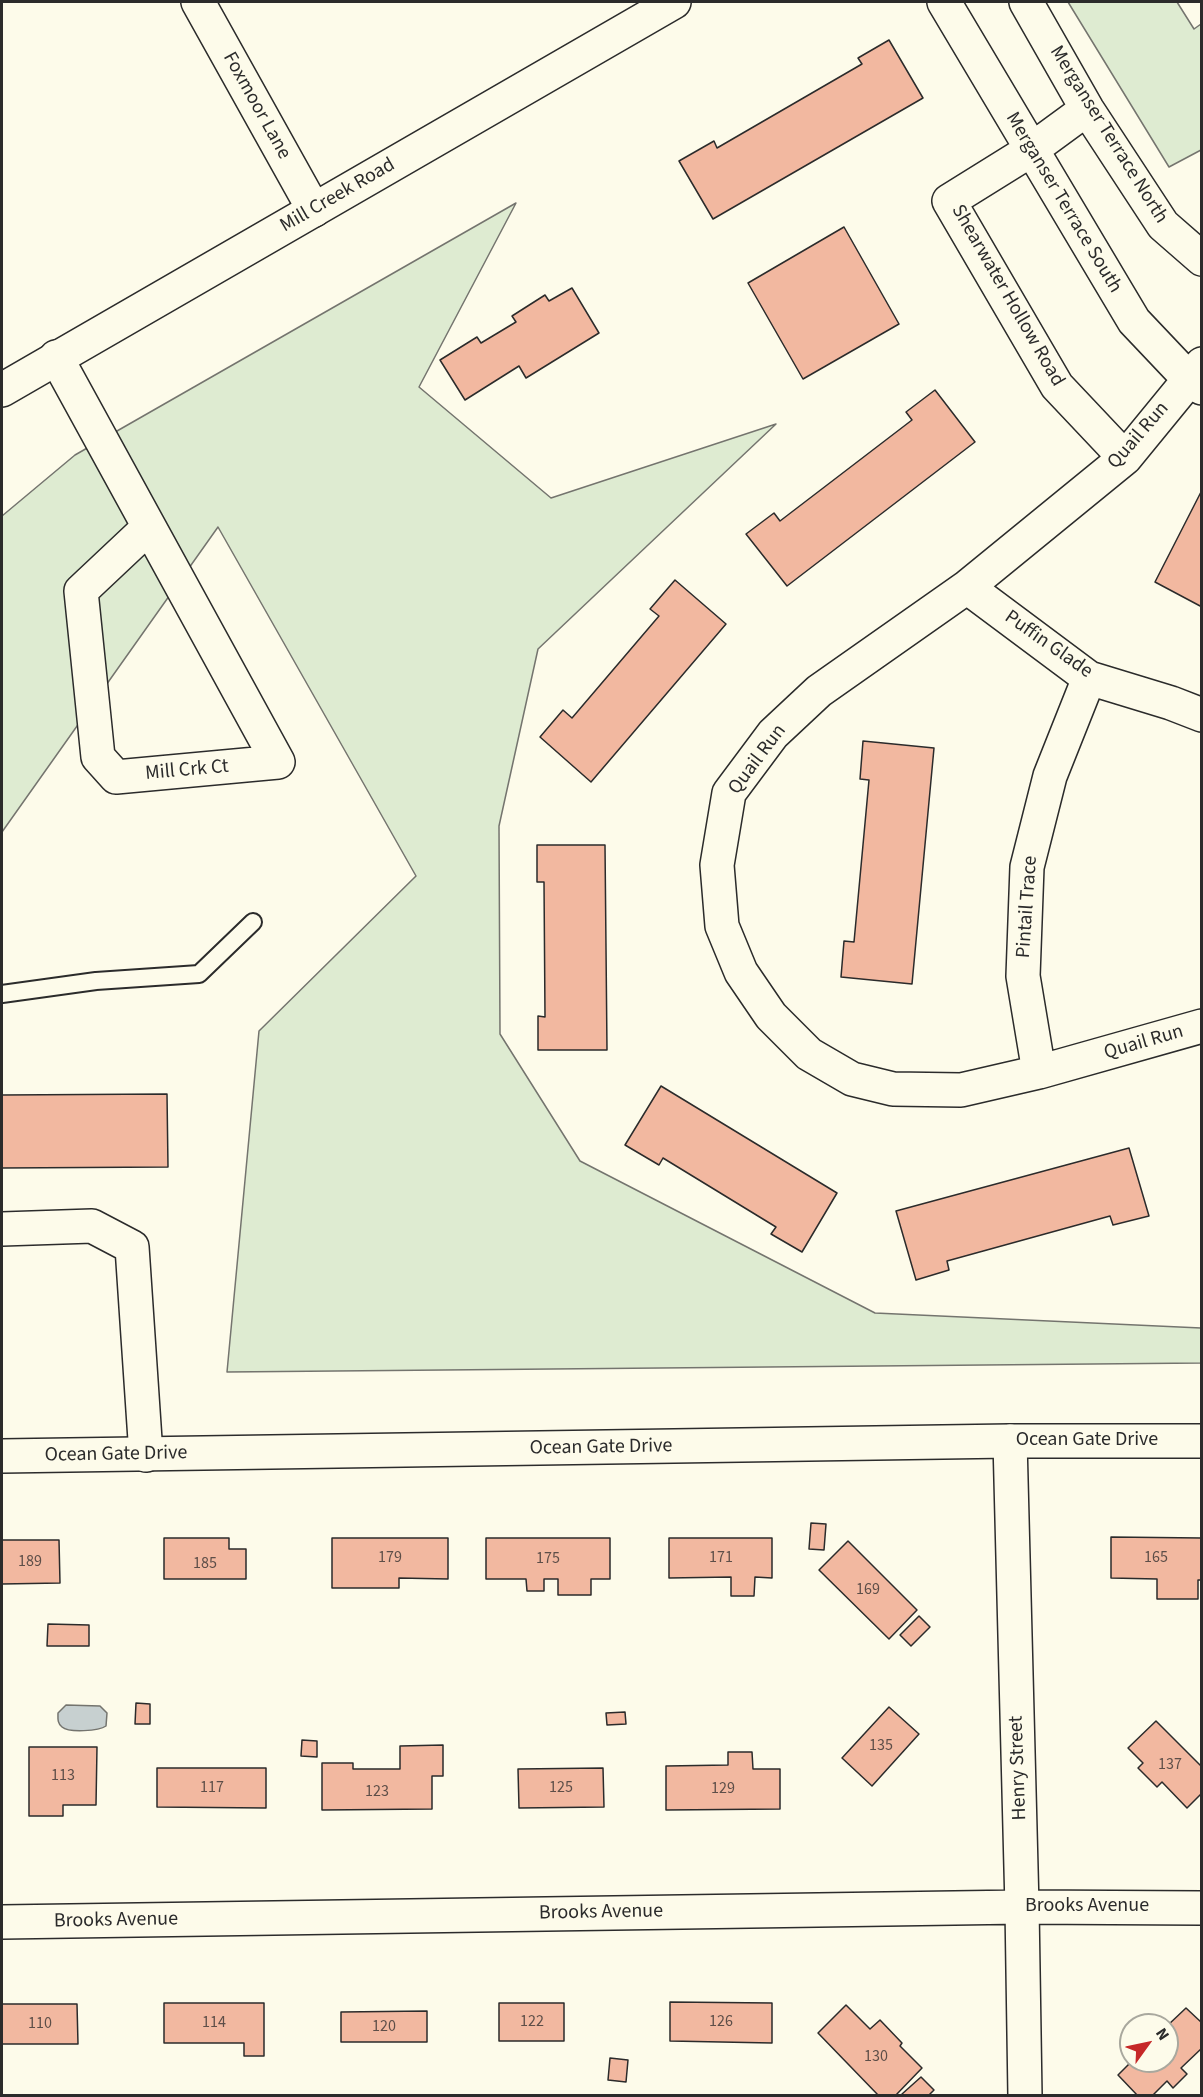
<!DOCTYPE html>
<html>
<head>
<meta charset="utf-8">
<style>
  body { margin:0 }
  #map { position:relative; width:1203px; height:2097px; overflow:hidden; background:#fdfbea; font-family:"Source Sans 3",sans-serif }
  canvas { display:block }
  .frame { position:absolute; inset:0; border:3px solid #2b2b2b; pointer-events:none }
  .north { position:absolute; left:1119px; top:2013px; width:60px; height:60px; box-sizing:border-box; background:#fdfbea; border:2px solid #a9a89e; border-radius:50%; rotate:57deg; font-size:16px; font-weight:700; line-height:24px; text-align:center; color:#2b2b2b }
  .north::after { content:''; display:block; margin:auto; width:21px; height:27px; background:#c62828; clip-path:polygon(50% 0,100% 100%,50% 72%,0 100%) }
</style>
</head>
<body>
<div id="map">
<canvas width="1203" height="2097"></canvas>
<div class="frame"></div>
<div class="north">N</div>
</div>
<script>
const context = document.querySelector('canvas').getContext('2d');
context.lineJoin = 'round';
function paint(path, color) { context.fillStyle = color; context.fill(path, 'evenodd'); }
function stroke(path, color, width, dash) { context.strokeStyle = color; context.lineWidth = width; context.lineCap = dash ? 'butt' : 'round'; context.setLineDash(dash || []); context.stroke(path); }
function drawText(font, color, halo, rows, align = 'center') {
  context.font = font + ' "Source Sans 3",sans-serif'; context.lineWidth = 4.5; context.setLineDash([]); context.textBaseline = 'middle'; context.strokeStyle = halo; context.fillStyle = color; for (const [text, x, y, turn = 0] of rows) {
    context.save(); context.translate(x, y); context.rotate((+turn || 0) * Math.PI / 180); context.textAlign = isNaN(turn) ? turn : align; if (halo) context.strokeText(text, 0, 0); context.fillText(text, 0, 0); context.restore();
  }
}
const green = new Path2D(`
  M1068 2H1177L1194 29 1201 24V150L1169 167Z
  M516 203 419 387 551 498 776 424 538 649 499 826 500 1034 580 1161 875 1313 1201 1328V1363L227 1372 259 1031 416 876 218 527 2 832V516L75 455Z`);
paint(green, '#deebd1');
stroke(green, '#74746e', 1.5);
const water = new Path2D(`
  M66 1705 100 1706 107 1713 106 1726C99 1731 69 1733 62 1727 57 1723 58 1718 58 1713Z`);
paint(water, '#c7d0d0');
stroke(water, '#74746e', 1.5);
const building = new Path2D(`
  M889 40 923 98 713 219 679 161 714 141 717 148 862 64 858 58Z
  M844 227 899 324 803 379 748 283Z
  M572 288 599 333 526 378 519 366 465 400 440 360 477 337 481 343 516 322 512 316 545 295 549 301Z
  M935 390 975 442 787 586 746 534 774 513 780 521 912 420 906 412Z
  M1202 490V607L1155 582Z
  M675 580 726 624 591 782 540 737 563 710 572 718 659 616 650 609Z
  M863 741 934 748 912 984 841 977 844 941 854 942 869 780 860 779Z
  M537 845H605L607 1050H538V1016L545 1017 544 882H537Z
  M661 1086 837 1193 802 1252 771 1234 776 1227 663 1158 659 1165 625 1145Z
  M167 1094 168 1167 2 1168V1095Z
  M1129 1148 1149 1216 1113 1225 1110 1216 947 1261 949 1270 916 1280 896 1211Z
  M811 1523 826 1524 824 1550 809 1549Z
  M1111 1537 1202 1538V1580H1198V1599H1157V1579L1111 1578Z
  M164 1538H229V1549H246V1579H164Z
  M332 1538H448V1579L399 1578V1588H332Z
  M486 1538H610V1579H591V1595H558V1579H544V1591H527L526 1579H486Z
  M669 1538H772V1578L755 1577 754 1596H731V1577L669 1578Z
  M2 1540H59L60 1583 2 1584Z
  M848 1541 917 1610 889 1639 819 1570Z
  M919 1616 930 1627 911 1646 900 1635Z
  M48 1624 89 1625V1646H47Z
  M136 1703 150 1704V1724H135Z
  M889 1707 919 1734 872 1786 842 1758Z
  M625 1712 626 1724 607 1725 606 1713Z
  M1156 1721 1202 1767V1793L1187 1808 1162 1782 1157 1787 1138 1768 1143 1763 1128 1748Z
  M302 1740 317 1741V1757L301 1756Z
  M443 1745V1776H432V1809L322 1810V1763H353V1769H400V1746Z
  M29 1747H97L96 1805H63V1816H29Z
  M728 1752H752L753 1769H780V1809L666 1810V1766L728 1765Z
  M157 1768H266V1808L157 1807Z
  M603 1768 604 1807 519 1808 518 1769Z
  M670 2002 772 2003V2043L670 2041Z
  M164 2003H264V2056H244V2043H164Z
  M499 2003H564V2041H499Z
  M2 2004H77L78 2044H2Z
  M846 2005 870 2029 880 2020 902 2043 900 2046 922 2068 895 2096H879L818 2033Z
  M1186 2008 1202 2023V2048L1181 2068 1187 2074 1173 2088 1167 2081 1152 2096H1138L1118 2075 1132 2061H1167V2026Z
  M427 2011V2042H341V2012Z
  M610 2058 628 2060 626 2082 608 2080Z
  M921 2077 934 2090 928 2096H903L902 2094Z`);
paint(building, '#f2b8a0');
stroke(building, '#2b2b2b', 1.5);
const service = new Path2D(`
  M2 994 96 981 199 974 253 922`);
const minor = new Path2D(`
  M198 2 314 210
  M944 2 1134 321 1188 378 1202 388
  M1026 2 1087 109 1163 225 1202 259
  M1087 109 1031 150 949 201 1057 386 1125 458
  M56 357 278 762 116 777 98 757 81 591 149 527
  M1202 364 1125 458 967 587 819 691 773 734 729 793 717 865 722 926 741 972 771 1016 809 1054 852 1079 893 1089 961 1090 1039 1072 1202 1026
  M967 587 1089 678 1171 703 1202 715
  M1039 1072 1023 976 1027 867 1050 776 1089 678
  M2 1229 92 1226 132 1247 146 1455
  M1010 1441 1022 1907 1025 2096
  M2 1922 1022 1907 1202 1908`);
const tertiary = new Path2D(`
  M2 390 674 2`);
const secondary = new Path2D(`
  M2 1456 1010 1441H1202`);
stroke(service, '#2b2b2b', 20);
stroke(minor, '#2b2b2b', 36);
stroke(tertiary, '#2b2b2b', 36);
stroke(secondary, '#2b2b2b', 36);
stroke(service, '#fdfbea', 16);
stroke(minor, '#fdfbea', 33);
stroke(tertiary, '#fdfbea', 33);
stroke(secondary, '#fdfbea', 33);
drawText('16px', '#5d4e48', null, [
  ["179",390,1558],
  ["171",721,1558],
  ["165",1156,1558],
  ["175",548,1559],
  ["189",30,1562],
  ["185",205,1564],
  ["169",868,1590],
  ["135",881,1746],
  ["137",1170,1765],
  ["113",63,1776],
  ["117",212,1788],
  ["125",561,1788],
  ["129",723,1789],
  ["123",377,1792],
  ["122",532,2022],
  ["126",721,2022],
  ["114",214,2023],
  ["110",40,2024],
  ["120",384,2027],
  ["130",876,2057]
]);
drawText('20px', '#2b2b2b', '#fdfbea', [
  ["Foxmoor Lane",256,106,61],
  ["Merganser Terrace North",1108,135,58],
  ["Mill Creek Road",338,196,-30],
  ["Merganser Terrace South",1063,203,59],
  ["Shearwater Hollow Road",1007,296,60],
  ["Quail Run",1139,436,-49],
  ["Puffin Glade",1048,645,35],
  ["Quail Run",758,760,-53],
  ["Mill Crk Ct",187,771,-5],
  ["Pintail Trace",1028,907,-86],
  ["Quail Run",1144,1043,-16],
  ["Ocean Gate Drive",1087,1441],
  ["Ocean Gate Drive",601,1448,-1],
  ["Ocean Gate Drive",116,1455,-1],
  ["Henry Street",1019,1768,-92],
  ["Brooks Avenue",1087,1907],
  ["Brooks Avenue",601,1913,-1],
  ["Brooks Avenue",116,1921,-1]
]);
</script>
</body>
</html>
